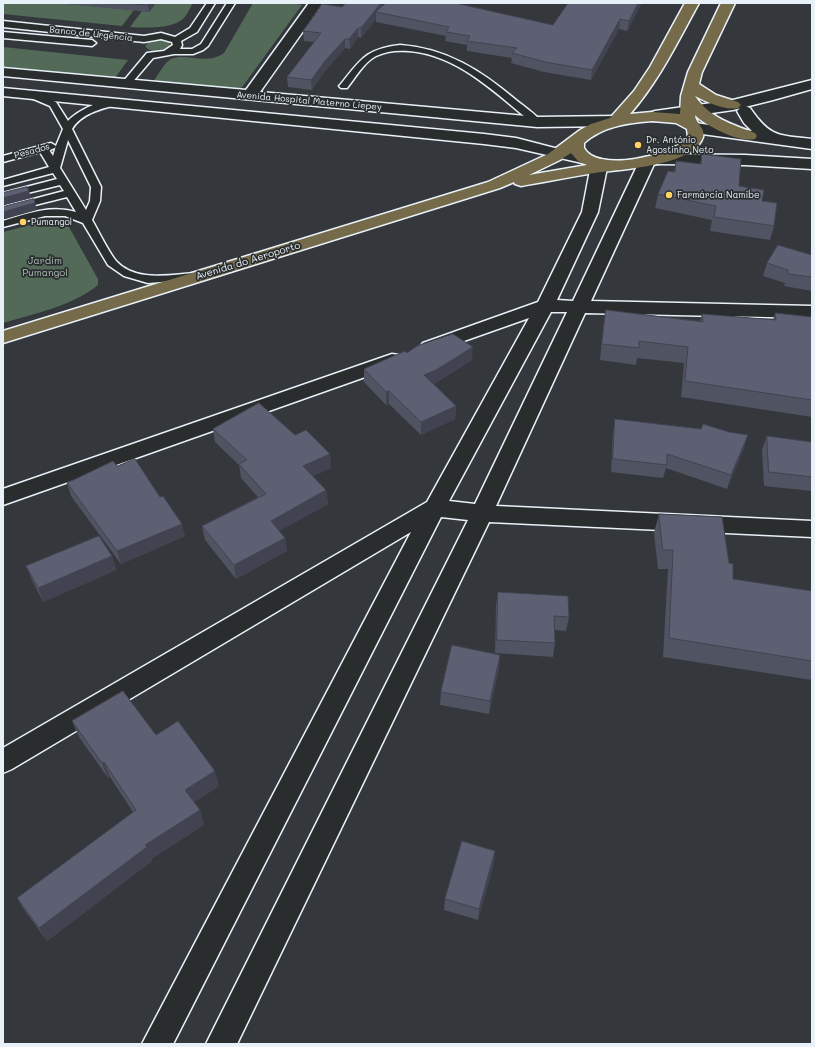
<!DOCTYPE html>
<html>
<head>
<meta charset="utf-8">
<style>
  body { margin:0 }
  #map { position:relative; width:815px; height:1047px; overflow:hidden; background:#34373c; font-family:Mali,sans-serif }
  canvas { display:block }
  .frame { position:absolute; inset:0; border:4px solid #e8f1f8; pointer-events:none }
</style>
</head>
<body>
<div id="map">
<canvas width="815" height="1047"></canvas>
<div class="frame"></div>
</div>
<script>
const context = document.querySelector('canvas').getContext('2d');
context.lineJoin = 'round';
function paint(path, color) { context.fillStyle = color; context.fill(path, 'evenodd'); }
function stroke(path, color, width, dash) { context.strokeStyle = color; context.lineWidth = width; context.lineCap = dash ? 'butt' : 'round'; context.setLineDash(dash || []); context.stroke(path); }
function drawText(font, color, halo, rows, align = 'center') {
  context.font = font + ' Mali,sans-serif'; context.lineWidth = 3.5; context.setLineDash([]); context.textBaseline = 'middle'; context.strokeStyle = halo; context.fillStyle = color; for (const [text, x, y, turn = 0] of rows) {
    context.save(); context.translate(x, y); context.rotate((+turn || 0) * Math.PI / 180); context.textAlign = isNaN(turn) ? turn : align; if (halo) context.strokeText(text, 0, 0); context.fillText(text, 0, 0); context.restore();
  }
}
paint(new Path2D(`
  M3 3H57L134 10 122 26 3 14Z
  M156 3H193C190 8 187 15 183 19 172 29 143 28 130 27L142 11 149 12Z
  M253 3H291L302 5 240 90 153 82C158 75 164 63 171 59 187 52 206 66 224 53Z
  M160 39 167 40 171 46C165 52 151 55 145 46L149 42Z
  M3 47 128 60 115 78 3 67Z
  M50 220 62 221 69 227 98 279V285C71 307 35 313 3 323V232Z`), '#536a58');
const service = new Path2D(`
  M207 3H215L197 32 181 41 182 45 180 49H192L201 44 227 3H235L208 46 203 50 193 54H174L153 58 130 85 127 86 122 83 147 53 164 51 173 45 172 42 161 39 144 42 3 27V21L144 36 161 33 175 37 190 28Z
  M3 32 92 40 96 43 92 46 3 38Z
  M400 45C446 48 482 71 516 100 525 107 535 114 542 122L537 125 534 124C496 94 459 55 409 51 397 50 386 51 376 56 364 62 355 78 347 88H341L339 86 341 84C361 59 366 49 400 45Z
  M32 92 56 102 68 121C77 111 103 98 116 101L118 103 116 105C100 109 81 114 72 129L101 187 100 201 92 220C99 232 108 251 116 261 135 282 169 275 194 273L198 275 200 277 198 279 148 283 124 276 108 265 83 223 65 216H45L3 227V221C28 213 51 205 76 212L67 197 3 213V207L64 191 60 185 3 199V193L57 179 53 173 3 186V180L49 167 40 152 3 162V156L51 143 56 146 63 129 50 106 29 97 27 95ZM68 140 91 187 90 201 86 210 60 168ZM56 146 53 156 49 150 55 148Z`);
const minor = new Path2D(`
  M309 3H323L260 92 537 117 616 116 621 118 624 121 621 124 616 126 537 127 3 76V68L246 90Z
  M812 80V89L773 100 733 110 655 121 650 119 647 116 650 113 655 111 733 100Z
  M3 88 484 134 516 138 597 159 606 160 608 163 598 212 557 300 573 301 639 162 641 159 647 157 653 159 655 162 591 301 812 306V318L585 313 496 506 812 521V537L489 522 237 1044H206L468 520 441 517 173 1044H142L411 532 12 769 3 773V748L427 502 529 318 430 353 423 351 420 347 423 343 538 302 582 212 591 165 516 148 484 144 3 96ZM551 312H567L475 504 449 501Z
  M392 354 399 355 402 360 399 365 3 505V489Z`);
const tertiary = new Path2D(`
  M745 106 750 108C771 138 778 135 812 139V149L695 133 690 131 687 128 690 125 695 123 752 131 744 123 737 111 740 108Z
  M658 154 745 155 812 159V169L745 165 658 164 652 162 650 159 652 156Z`);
const primary = new Path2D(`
  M685 3H699C678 41 659 81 630 114L652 112 680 114 681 96 688 72 721 3H735L702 72 699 84 716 95 738 102 741 105 738 108C725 111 707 102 695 96 710 118 731 124 755 133L757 136 755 139C739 143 706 126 695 115 695 123 706 128 703 137 693 167 620 169 594 173 569 177 545 182 521 186L515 184 514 182 500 188 3 343V331L488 182 548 154 580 130 591 124 610 118 634 91 650 67ZM652 121 676 123 687 129 688 137C672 156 597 173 584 148V143C603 126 628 123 652 121ZM571 153 578 161 587 165 529 175 560 160Z`);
stroke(service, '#e8f1f8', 3);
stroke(minor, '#e8f1f8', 3);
stroke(tertiary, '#e8f1f8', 3);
stroke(primary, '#e8f1f8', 3);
paint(service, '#2a2d2e');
paint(minor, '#2a2d2e');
paint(tertiary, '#2a2d2e');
paint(primary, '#756b4b');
paint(new Path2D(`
  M56 3H156L149 12Z
  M568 3H642L627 31 619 29 591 80 544 72 511 63 512 58 467 51V45L445 41 446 36 376 22V19L361 38 358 37 350 49 345 48 325 71 312 90 288 87 287 77 314 42 304 41 303 31 382 7 553 25Z
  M702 154 739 186 762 201 774 226 770 240 710 231 712 220 655 208 658 194 674 172 676 161 700 164Z
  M812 255V291L784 286 785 283 763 276 767 263Z
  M606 310 700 321 702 314 773 320 775 313 812 317V417L681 397 684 363 637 358 636 365 600 360 603 327Z
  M407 353 472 360 434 384 456 406 455 419 421 435 389 404 386 405 364 382V369Z
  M615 419 729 432 748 435 744 448 727 489 666 468 663 478 611 472 613 433Z
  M213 429 295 435 330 454 331 468 313 476 326 490 328 504 279 531 285 538 287 551 236 579 205 540 202 526 258 497 241 478 239 465 215 442Z
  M767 436 812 442V491L764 486 762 450Z
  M117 466 160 497 185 536 121 564 71 496 67 483Z
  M659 514 729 563 733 579 812 591V680L663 657 668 569H658L654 533Z
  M112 556 116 570 43 602 32 580 26 566Z
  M498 592 569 617 566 631 555 630V643L553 657 495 653 496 605Z
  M500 655 499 668 489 714 440 705 441 692Z
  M72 721 156 735 219 786 194 802 200 810 204 825 151 859 152 861 47 941 25 911 17 898 133 812 110 777 108 778 79 737Z
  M495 851 494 863 478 920 444 910 445 899Z`), '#505362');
paint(new Path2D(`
  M150 3H156L149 12 148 5Z
  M381 3H382V12H376V19L361 38V28Z
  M638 3H642L627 31 629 21Z
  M620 19 619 29 591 80 592 70Z
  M358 28V37L350 49 349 39Z
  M345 39V48L325 71 312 90 311 80 325 61Z
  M29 191 31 198 3 205V198Z
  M35 203 37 210 5 219 3 212Z
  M473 347 472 360 435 383 424 388V375Z
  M389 391V404L386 405V392Z
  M456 406 455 419 421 435V422Z
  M748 435 744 448 727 489 731 475Z
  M330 454 331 468 304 480 303 466Z
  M326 490 328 504 272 535 271 521Z
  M182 524 185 536 121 564 117 551Z
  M285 538 287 551 236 579 234 565Z
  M112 556 116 570 43 602 38 588Z
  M500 655 499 668 489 714 490 701Z
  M104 762 110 777 108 778 102 763Z
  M215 771 219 786 190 805 185 790Z
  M200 810 204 825 151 859 152 861 47 941 39 928 145 845Z
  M495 851 494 863 478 920 479 909Z`), '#414350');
const building = new Path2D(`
  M123 3H150L148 5Z
  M346 3H381L361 28H358L349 39H345L325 61 311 80 287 77 321 33 303 31 323 4 342 7Z
  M386 3H455L553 25 568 3H638L629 21 620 19 592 70 545 62 512 53 517 48 467 41 470 36 446 32 449 27 376 12Z
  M702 154 741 159 739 186 764 190 762 201 777 203 774 226 714 217 716 206 658 194 668 171 675 172 676 161 701 164Z
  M27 187 29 191 3 198V193Z
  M34 199 35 203 3 212V207Z
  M778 245 812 255V277L788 274V270L767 263Z
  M606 310 703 322 702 314 776 320 775 313 812 317V400L685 381 688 347 639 341V348L602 344Z
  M453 334 473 347 436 370 424 375 456 406 421 422 389 391 386 392 364 369 405 351 407 353 417 346Z
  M259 403 295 435 306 430 330 454 303 466 326 490 271 521 285 538 234 565 202 526 266 494 239 464 247 460 213 429Z
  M615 419 701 429 703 424 729 432 748 435 731 475 667 454V465L613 459Z
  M767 436 812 442V477L769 472Z
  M135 459 160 497 163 496 182 524 117 551 67 483 113 461 117 466Z
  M659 514 722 517 729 563 733 564V579L812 591V661L669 638 673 550H663Z
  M99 536 112 556 38 588 26 566Z
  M498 592 568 596 569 617 554 616 555 643 497 640Z
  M452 645 500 655 490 701 441 692Z
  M123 691 156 735 178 721 215 771 185 790 200 810 145 845 147 847 39 928 17 898 136 810 104 762 102 763 72 721Z
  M462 841 495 851 479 909 445 899Z`);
paint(building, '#5d6072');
stroke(building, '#414350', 1);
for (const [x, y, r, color] of [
  [638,145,4,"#ffd166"],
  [669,195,4,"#ffd166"],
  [23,222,4,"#ffd166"]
]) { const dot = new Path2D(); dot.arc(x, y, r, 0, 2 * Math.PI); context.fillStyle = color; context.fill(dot); stroke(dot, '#2a2d2e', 1.5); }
drawText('9px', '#e8f1f8', '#2a2d2e', [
  ["Banco de Urgência",91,34,6],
  ["Avenida Hospital Materno Liepey",309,101,5],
  ["Pesados",32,151,-15]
]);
drawText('9px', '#e8f1f8', '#2a2d2e', [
  ["Dr. António",646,140],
  ["Agostinho Neto",646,150],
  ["Farmárcia Namibe",677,195],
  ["Pumangol",31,222]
], 'left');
drawText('10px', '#acbbb8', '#2a2d2e', [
  ["Jardim",45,261],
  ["Pumangol",45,273]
]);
drawText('10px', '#e8f1f8', '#2a2d2e', [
  ["Avenida do Aeroporto",248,261,-17]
]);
</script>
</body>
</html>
